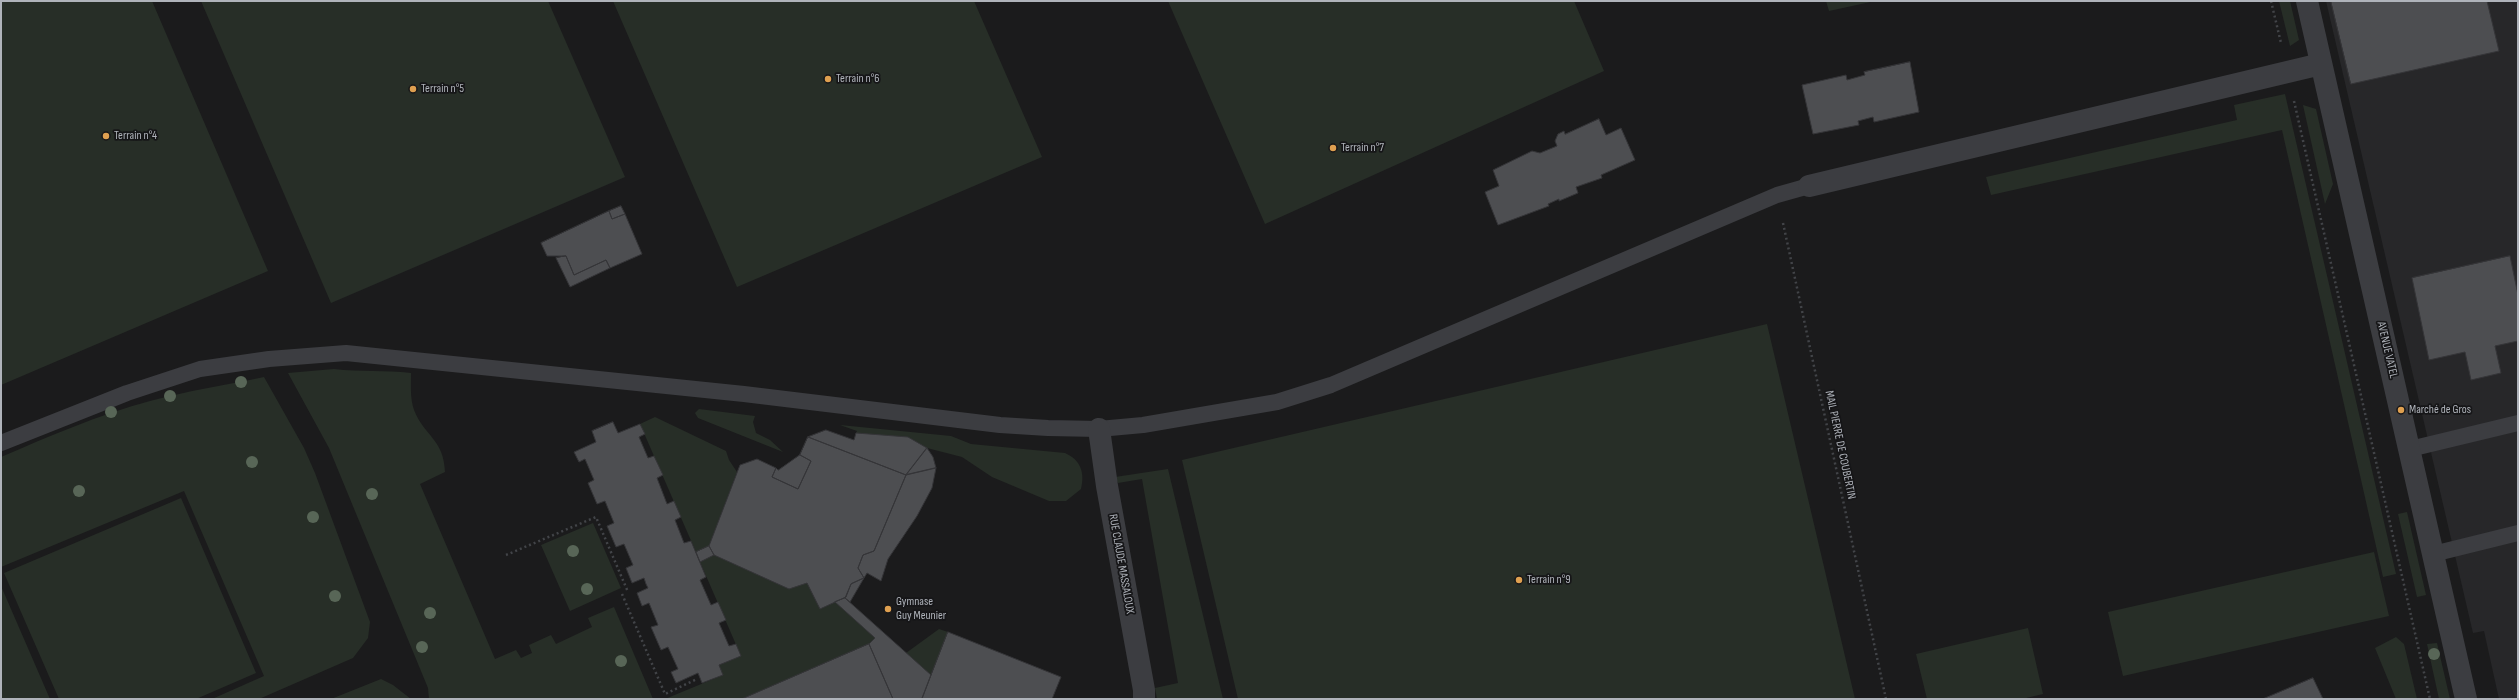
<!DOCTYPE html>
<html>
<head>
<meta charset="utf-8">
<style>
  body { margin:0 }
  #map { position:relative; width:2519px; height:700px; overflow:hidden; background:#1b1b1c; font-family:"Sofia Sans Condensed",sans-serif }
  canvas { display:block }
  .frame { position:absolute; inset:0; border:2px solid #afb3ba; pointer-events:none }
</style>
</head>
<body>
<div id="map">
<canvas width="2519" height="700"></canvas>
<div class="frame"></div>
</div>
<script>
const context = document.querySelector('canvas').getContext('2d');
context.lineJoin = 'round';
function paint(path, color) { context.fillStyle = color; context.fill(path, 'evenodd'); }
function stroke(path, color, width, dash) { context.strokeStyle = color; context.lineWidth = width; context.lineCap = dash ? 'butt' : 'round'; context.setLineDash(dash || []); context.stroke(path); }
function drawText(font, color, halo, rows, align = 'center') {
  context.font = font + ' "Sofia Sans Condensed",sans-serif'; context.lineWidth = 3.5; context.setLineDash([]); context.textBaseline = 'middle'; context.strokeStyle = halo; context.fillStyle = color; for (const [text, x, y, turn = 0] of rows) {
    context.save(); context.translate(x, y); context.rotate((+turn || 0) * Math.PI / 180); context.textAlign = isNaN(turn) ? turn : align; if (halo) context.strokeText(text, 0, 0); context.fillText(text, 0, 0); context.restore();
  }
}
paint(new Path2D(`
  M2326 1H2518V699H2499L2484 631 2473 633Z`), '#272729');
paint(new Path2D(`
  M1 1H152L268 271 1 385Z
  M201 1H548L625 177 331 303Z
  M613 1H974L1042 157 737 287Z
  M1168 1H1574L1604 71 1265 224Z
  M1826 1H1875L1829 11Z
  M2279 1H2290L2299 40 2290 46Z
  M2285 94 2396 574 2383 577 2282 130 1991 195 1986 177 2237 120 2234 105Z
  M2303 105 2316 109 2333 184 2325 204Z
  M1767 324 1855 699H1238L1182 460Z
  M334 369C360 372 385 370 411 373 411 386 410 398 414 410 424 436 444 439 445 472L420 484 495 659 516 650 521 658 532 653 529 645 551 635 556 644 592 627 588 618 614 607 653 699H429L428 688 329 448 288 373Z
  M264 377 304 448 315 473 370 622 368 638 353 658 259 699H212L264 676 184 491 1 567V457C50 436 98 415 150 401 187 391 226 385 264 377Z
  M699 409 755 416 753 422 756 433 770 440 783 452 698 418 695 413Z
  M655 417 726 451 729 460 737 472 709 546 696 552 640 424Z
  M840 425 951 436 971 444 1065 453C1081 460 1085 473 1081 489L1066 501H1049L992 477 962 457 927 448 908 437 856 433 857 431Z
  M1168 469 1223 699H1157L1155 688 1178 683 1142 479 1118 483 1115 477Z
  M181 498 256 673 196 699H59L4 573Z
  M2407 512 2426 595 2417 597 2398 514Z
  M593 523 621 588 570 611 541 545Z
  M2374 552 2389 616 2123 676 2108 612Z
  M714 555 789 589 807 583 820 609 835 602 875 638 869 644 742 699H665L723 675 719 665 741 656 700 562Z
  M1 586 50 699H1Z
  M2028 628 2043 694 2022 699H1927L1916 654Z
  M939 629 948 632 931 675 906 653Z
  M2396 637 2404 644 2417 699H2396L2375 648Z
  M2437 643 2450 699H2439L2427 644Z
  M381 679 393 685 411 699H331Z`), '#272e27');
const building = new Path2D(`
  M2331 1H2487L2499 51 2351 84Z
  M1910 62 1919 112 1874 122 1873 117 1858 121 1859 125 1813 134 1802 85 1846 75 1847 80 1865 75 1864 72Z
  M1599 119 1606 135 1621 128 1635 160 1601 175 1602 178 1576 187 1578 193 1559 201V199L1548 204 1549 206 1498 225 1485 192 1499 186 1493 170 1532 151 1540 153 1557 146 1555 141 1558 134 1564 131 1565 134Z
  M621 206 625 214 612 219 609 211Z
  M609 211 612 219 625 214 642 254 610 268 606 260 574 275 566 256H547L541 243Z
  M566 256 574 275 606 260 610 268 570 287 556 258Z
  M2510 256 2518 295V341L2495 346 2501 373 2471 380 2465 352 2429 360 2412 278Z
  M613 422 618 433 640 424 645 434 639 437 648 458 654 456 663 475 657 478 667 504 674 501 681 517 675 520 684 543 691 541 706 577 700 580 711 605 718 602 726 620 719 623 729 646 736 644 741 656 719 665 723 675 702 683 698 673 676 683 671 672 678 669 668 647 661 650 651 627 658 625 649 603 642 606 637 593 648 588 646 584 644 578 632 583 626 568 633 565 624 544 616 547 607 526 614 523 605 501 597 504 588 483 594 480 585 459 579 462 574 452 596 442 592 431Z
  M826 430 854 440 856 433 908 437 927 448 906 475 808 437Z
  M808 437 906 475 874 551 863 555 858 568 864 578 851 584 846 597 820 609 807 583 789 589 714 555 709 546 740 465 757 459 776 468 772 477 798 489 811 461 800 455Z
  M927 448 933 457 936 468 906 475Z
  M800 455 811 461 798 489 772 477 776 468 778 470Z
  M936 468 932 488 917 516 888 559 881 581 867 573 864 578 858 568 863 555 874 551 906 475Z
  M709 546 714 555 700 562 696 552Z
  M864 578 850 602 845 598 851 584Z
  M845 598 931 675 922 699H893L869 644 875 638 835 602Z
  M948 632 1061 677 1052 699H922Z
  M869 644 893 699H742Z
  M2313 678 2323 699H2263Z`);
paint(building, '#4d4e51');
stroke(building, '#353538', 1);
stroke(new Path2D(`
  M2271 1 2281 43
  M2294 101 2430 699
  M1783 223 1886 699
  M506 555 596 517 628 592
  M622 594 665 694 697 679`), '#424448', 2.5, [2, 3]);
stroke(new Path2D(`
  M1 443 127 393 200 369 269 359 346 353 744 394 1000 425 1048 428 1099 429 1143 425 1277 402 1331 385 1777 195 1809 186
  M2410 449 2518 423
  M2433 554 2518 533`), '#3c3d41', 16);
stroke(new Path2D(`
  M2307 1 2466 699
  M1809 186 2321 64
  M1099 429 1107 486 1144 690V699`), '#3c3d41', 22);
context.fillStyle = '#586657';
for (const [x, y] of [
  [241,382],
  [170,396],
  [111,412],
  [252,462],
  [79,491],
  [372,494],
  [313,517],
  [573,551],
  [587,589],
  [335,596],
  [430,613],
  [422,647],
  [2434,654],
  [621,661]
]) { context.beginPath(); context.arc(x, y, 6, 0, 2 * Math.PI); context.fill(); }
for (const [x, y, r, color] of [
  [828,79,4,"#dfa050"],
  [413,89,4,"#dfa050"],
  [106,136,4,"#dfa050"],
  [1333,148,4,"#dfa050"],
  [2401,410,4,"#dfa050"],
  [1519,580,4,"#dfa050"],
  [888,609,4,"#dfa050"]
]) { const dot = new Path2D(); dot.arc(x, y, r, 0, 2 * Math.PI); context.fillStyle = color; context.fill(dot); stroke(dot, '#161618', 1.5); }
drawText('12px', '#afb3ba', '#161618', [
  ["Terrain n°6",836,79],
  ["Terrain n°5",421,89],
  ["Terrain n°4",114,136],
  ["Terrain n°7",1341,148],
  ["Marché de Gros",2409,410],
  ["Terrain n°9",1527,580],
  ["Gymnase",896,602],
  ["Guy Meunier",896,616]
], 'left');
drawText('12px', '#afb3ba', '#161618', [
  ["AVENUE VATEL",2387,350,77],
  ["MAIL PIERRE DE COUBERTIN",1840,445,78],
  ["RUE CLAUDE MASSALOUX",1121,564,80]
]);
</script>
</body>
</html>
